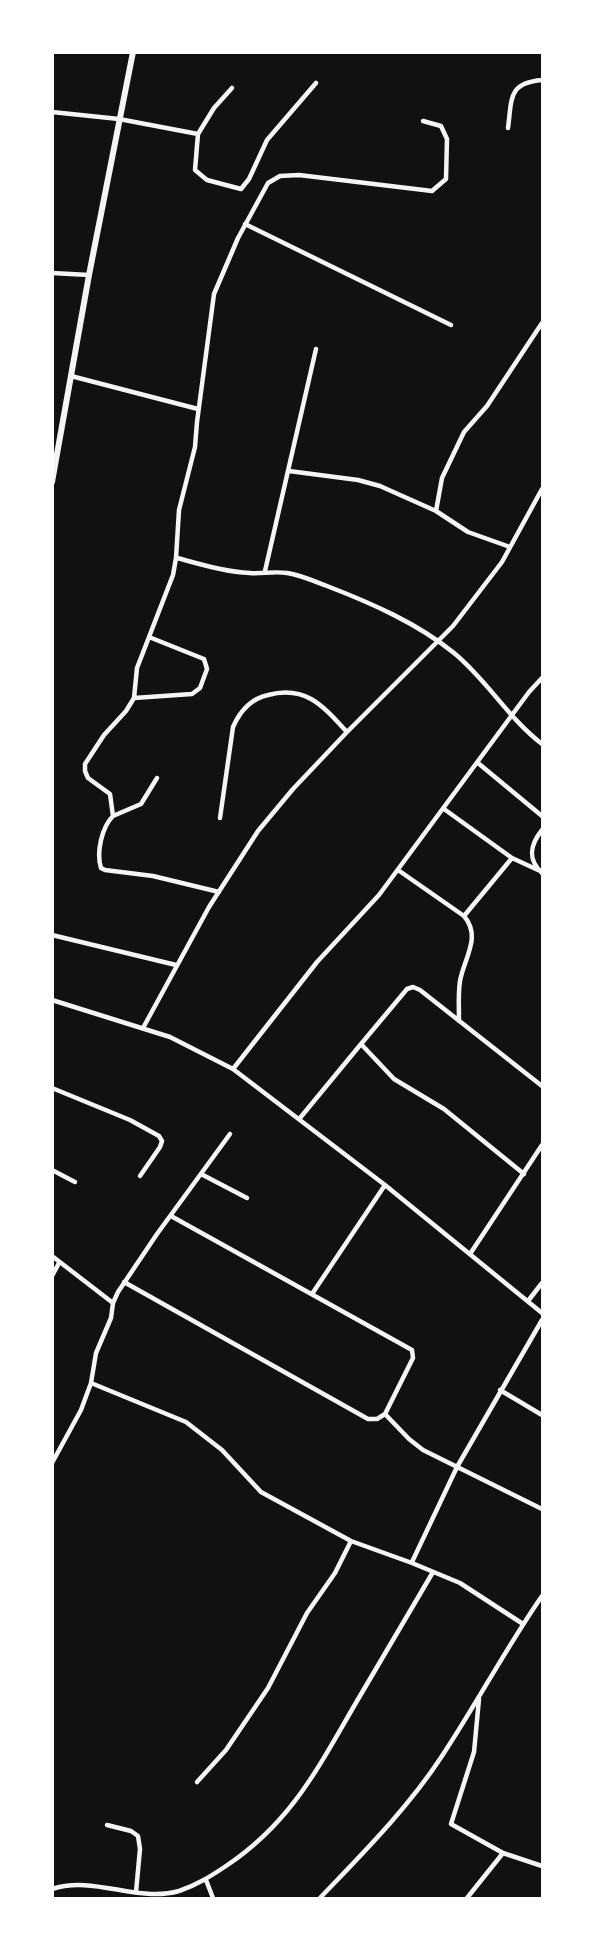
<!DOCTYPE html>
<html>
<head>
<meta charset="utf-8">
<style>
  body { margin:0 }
  #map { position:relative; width:595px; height:1951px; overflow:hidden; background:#111; font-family:"Roboto Condensed",sans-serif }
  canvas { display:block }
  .frame { position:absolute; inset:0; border:54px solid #fff; pointer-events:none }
</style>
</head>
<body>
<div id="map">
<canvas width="595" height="1951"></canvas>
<div class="frame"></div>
</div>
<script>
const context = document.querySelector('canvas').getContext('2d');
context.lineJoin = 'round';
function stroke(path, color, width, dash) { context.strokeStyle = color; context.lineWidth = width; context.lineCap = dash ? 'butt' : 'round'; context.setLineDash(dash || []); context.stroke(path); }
stroke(new Path2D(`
  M52 112 119 119 198 134 214 108 232 88
  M508 128C512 98 508 83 542 80
  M198 134 195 170 207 180 241 189 249 179 267 140 316 83
  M245 224 451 325
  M52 273 89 275
  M71 376 198 409
  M289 471 358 480 380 486 436 511 468 532 510 547
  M436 511 442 478 464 432 487 406 542 323
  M177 558C200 564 225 572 250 573 262 574 274 571 287 573 300 575 314 581 327 586 371 603 417 623 454 653 487 680 508 718 542 744
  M265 571 316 349
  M134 698 192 694 200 688 207 669 204 659 149 637
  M478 763 542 816
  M444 809 512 858 538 870
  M113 816 141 804 157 778
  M220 818 233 727C240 711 250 699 268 695 306 685 323 706 347 732
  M542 830C530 845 527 859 542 873
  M398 870 464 916C482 937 464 958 460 981 458 994 459 1007 459 1021
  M219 892 153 876 105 870 101 868C96 852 102 827 113 816L110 794 88 778 85 771V764L104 735 126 711 134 698 137 668 173 575 176 558 179 510 195 447 197 422 214 294 238 238 268 183 280 176 299 175 432 191 446 179 447 139 441 126 423 121
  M464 916 512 858
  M52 935 176 965
  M52 1000 170 1037 233 1069 385 1185 542 1313
  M143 1028 209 907 258 831 293 789 347 732 453 626 502 562 542 489
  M361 1044 407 989 413 987 420 990 542 1086
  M233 1069 317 962 379 895 529 692 542 678
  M52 1088 130 1120 159 1136 162 1141 160 1147 140 1176
  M300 1118 361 1044 394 1079 444 1109 524 1174
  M52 1170 75 1182
  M201 1174 247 1198
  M470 1254 542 1145
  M52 1256 113 1303
  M52 1276 59 1263
  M124 1282 368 1419H377L385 1414 413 1358 412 1350 171 1216
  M312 1294 385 1185
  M528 1301 542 1283
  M91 1383 186 1422 222 1450 261 1492 351 1541 412 1563 460 1583 523 1624
  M500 1390 542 1415
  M385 1414 409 1439 423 1450 542 1509
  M52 1463 81 1410 91 1383 96 1353 111 1318 113 1303 118 1292 157 1234 230 1134
  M412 1562 457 1467 542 1320
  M479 1699 474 1752 451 1824 503 1853 542 1866
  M197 1782 226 1750 268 1688 307 1613 335 1573 351 1541
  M107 1825 131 1831 138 1836 140 1849 136 1892
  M206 1880 213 1898
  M52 1889C94 1875 137 1903 179 1891 197 1885 211 1876 226 1866 292 1822 319 1766 357 1701 382 1658 408 1615 433 1572
  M320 1898C363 1853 408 1808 442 1756 477 1703 506 1648 542 1596
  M467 1898 503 1853`), '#f5f5f5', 4.5);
stroke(new Path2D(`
  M52 482 89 275 133 52`), '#f5f5f5', 6);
</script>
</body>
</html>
